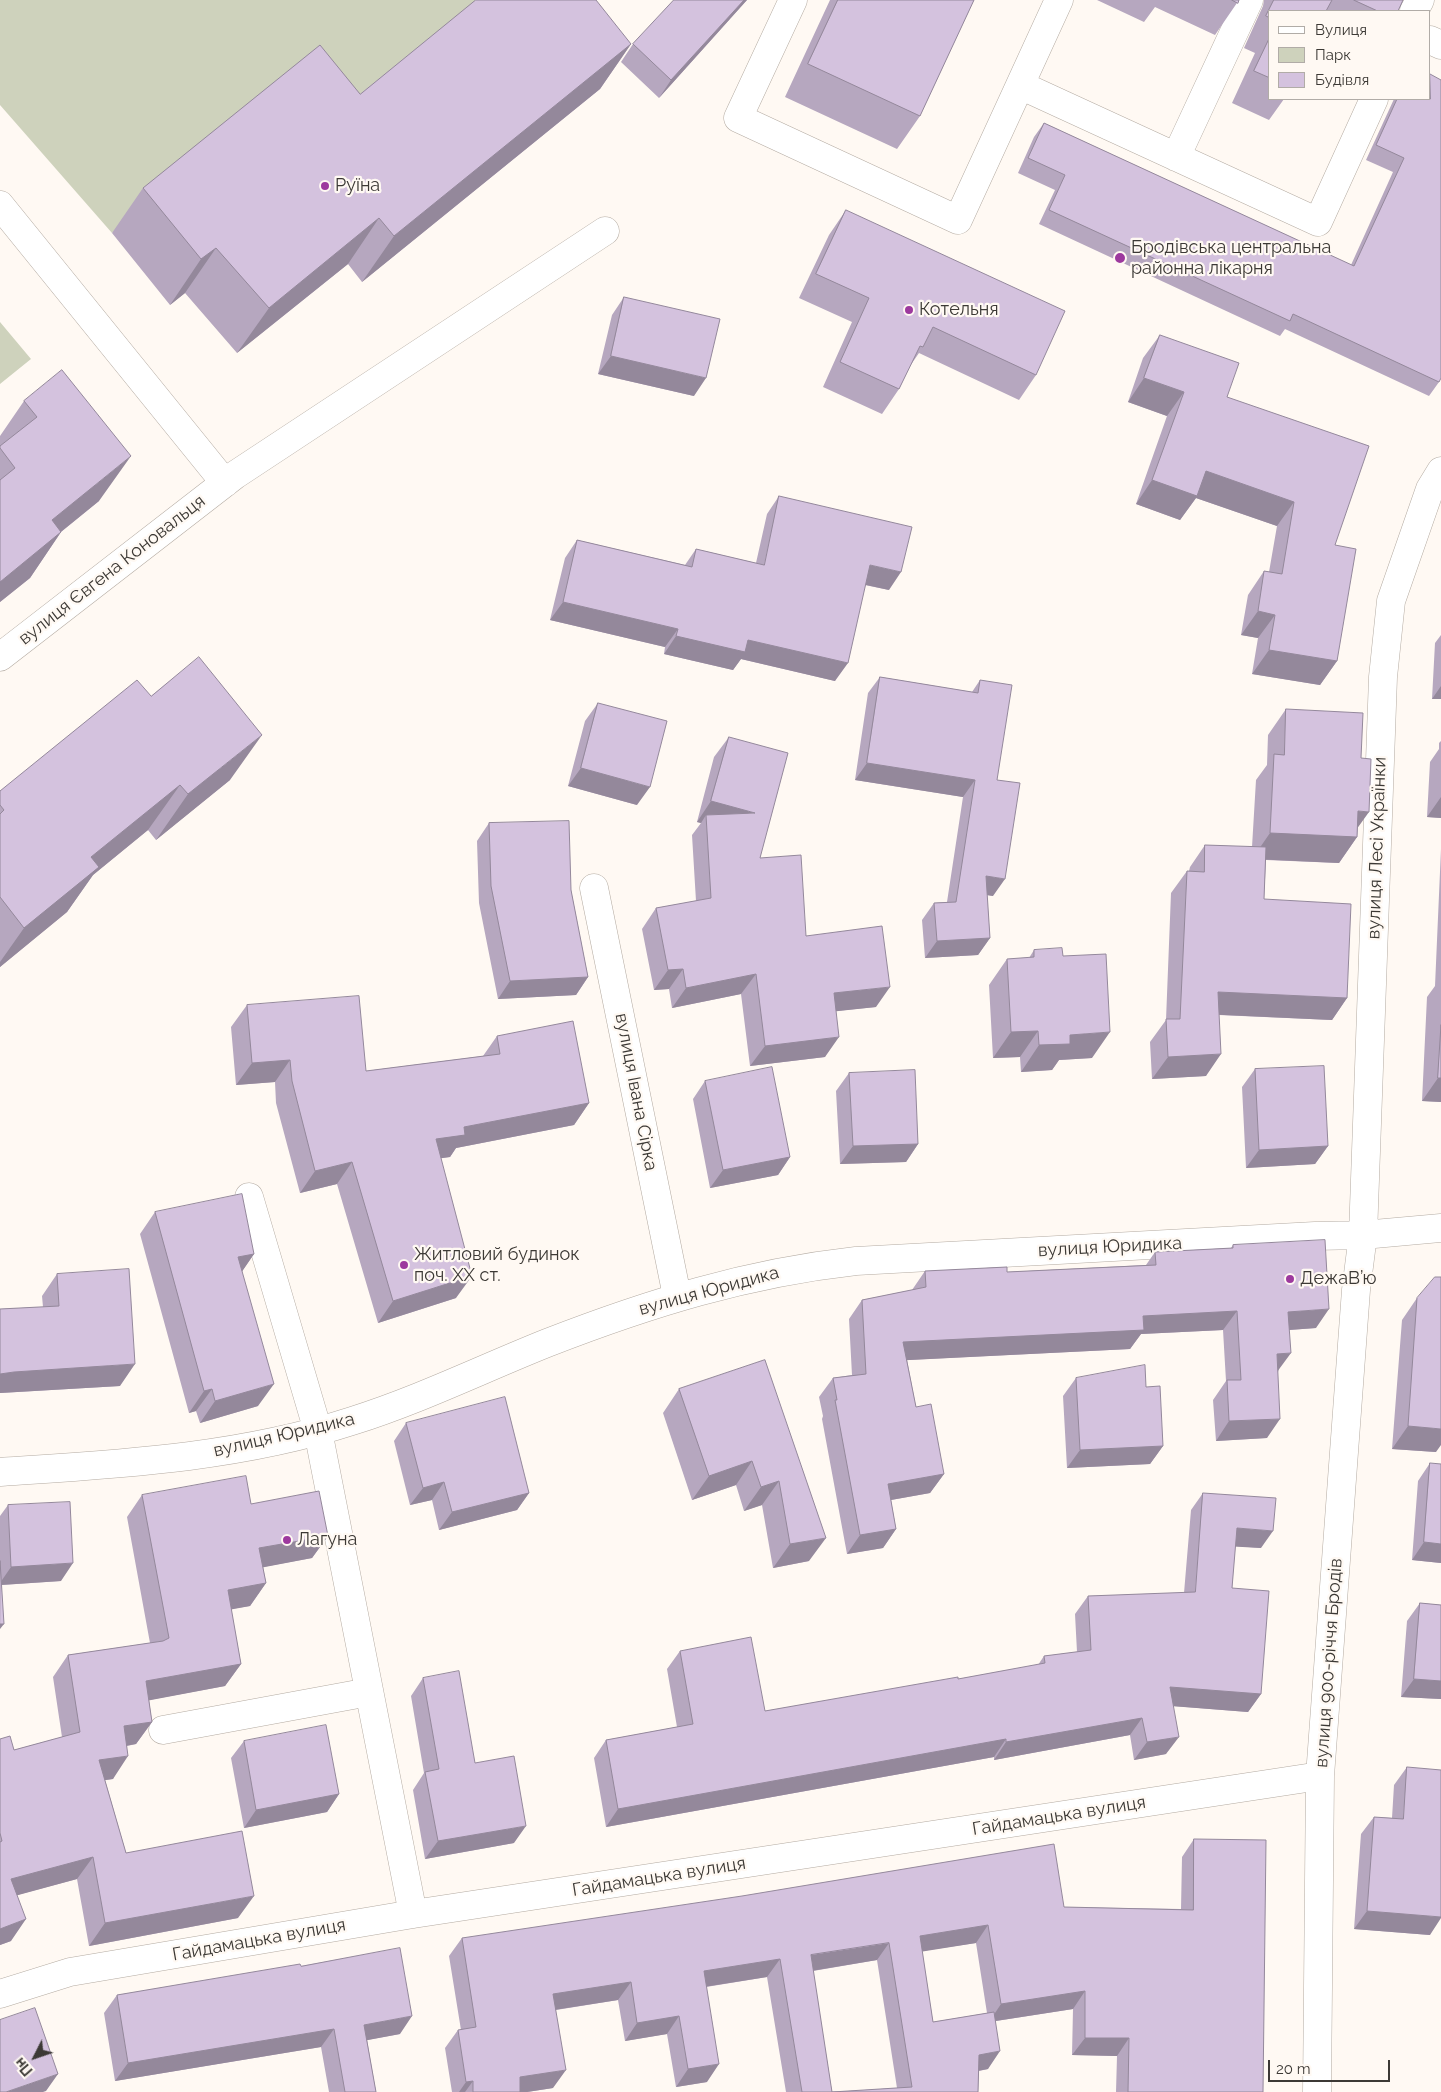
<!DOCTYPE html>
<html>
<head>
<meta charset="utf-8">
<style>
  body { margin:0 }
  #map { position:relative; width:1441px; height:2092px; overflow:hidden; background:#fff9f3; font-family:Raleway,sans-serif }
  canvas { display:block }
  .legend { position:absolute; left:1268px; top:10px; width:162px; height:90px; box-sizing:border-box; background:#fff9f3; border:1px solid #b1aca7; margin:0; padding:6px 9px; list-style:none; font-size:15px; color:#3c3935 }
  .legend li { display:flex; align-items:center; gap:10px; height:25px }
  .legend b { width:25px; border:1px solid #b1aca7 }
  .north { position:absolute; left:10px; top:2032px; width:50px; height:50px; -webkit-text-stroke:4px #fff9f3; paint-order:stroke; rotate:229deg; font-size:14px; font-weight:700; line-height:20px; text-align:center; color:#3c3935 }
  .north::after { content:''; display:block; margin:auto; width:18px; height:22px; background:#3c3935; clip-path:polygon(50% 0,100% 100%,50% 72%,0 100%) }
  .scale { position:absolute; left:1268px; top:2060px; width:122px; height:22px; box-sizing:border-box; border:2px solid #3c3935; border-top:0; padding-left:6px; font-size:15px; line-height:18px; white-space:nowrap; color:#3c3935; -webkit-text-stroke:4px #fff9f3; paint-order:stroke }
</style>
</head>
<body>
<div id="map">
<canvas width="1441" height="2092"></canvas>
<ul class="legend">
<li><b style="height:6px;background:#fff"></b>Вулиця</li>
<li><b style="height:14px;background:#ced2bc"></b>Парк</li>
<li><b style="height:14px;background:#d4c2de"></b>Будівля</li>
</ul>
<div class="north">Пн</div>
<div class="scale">20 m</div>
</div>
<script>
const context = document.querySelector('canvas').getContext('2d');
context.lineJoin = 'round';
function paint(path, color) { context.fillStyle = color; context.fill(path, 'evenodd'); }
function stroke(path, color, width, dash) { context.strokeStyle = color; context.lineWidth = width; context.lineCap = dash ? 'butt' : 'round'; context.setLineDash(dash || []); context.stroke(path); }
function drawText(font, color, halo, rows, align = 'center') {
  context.font = font + ' Raleway,sans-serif'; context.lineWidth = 4.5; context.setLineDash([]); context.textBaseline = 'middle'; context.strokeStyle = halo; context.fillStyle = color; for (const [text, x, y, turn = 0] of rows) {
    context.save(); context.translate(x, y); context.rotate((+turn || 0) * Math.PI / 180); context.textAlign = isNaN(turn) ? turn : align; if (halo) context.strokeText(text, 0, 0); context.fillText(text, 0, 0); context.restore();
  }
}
paint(new Path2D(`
  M0 0H500L329 139 288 90 112 233 0 105Z
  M0 322 31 359 0 384Z`), '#ced2bc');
const minor = new Path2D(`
  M793 0 738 118 958 220 1020 85
  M1059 0 1020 85 1318 222 1374 99
  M1414 11 1420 0
  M1430 40 1441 45
  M1176 157 1249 0
  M0 205 225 483
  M0 657 235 475 605 231
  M594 888 677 1296
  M249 1197 318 1431 413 1914
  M0 1472C119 1464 238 1458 352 1421 419 1400 482 1369 547 1343 650 1303 747 1273 856 1261L1315 1236 1363 1235 1441 1228
  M163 1730 369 1692
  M0 1994 70 1972 413 1914 1320 1776
  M1317 2092 1320 1776 1356 1290 1363 1235 1383 677 1391 601 1430 489 1441 471`);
stroke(minor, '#b4aba2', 29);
stroke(minor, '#fff', 28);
paint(new Path2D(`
  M674 0H747L659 98 621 62 633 44Z
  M830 0H974L920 116 897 149 785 97Z
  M1097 0H1239L1215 35 1155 7 1144 22Z
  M1264 0H1403L1398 11H1270V99H1284L1269 120 1232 103 1255 53 1244 48 1263 6Z
  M631 44 600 89 362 282 348 264 237 353 185 293 170 305 112 233 143 188 360 94Z
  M1394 99H1430L1439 382 1429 396 1285 329 1280 336 1039 224 1055 190 1018 173 1034 137 1044 123 1351 265 1393 172 1366 160Z
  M846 210 1036 375 1019 400 919 353 910 366 899 389 882 414 823 387 852 322 799 298 829 235Z
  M624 297 694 396 598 374 612 315Z
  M1160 335 1227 397 1335 545 1337 661 1320 685 1252 674 1258 638 1241 635 1248 595 1264 571 1269 572 1277 526 1196 498 1180 520 1136 504 1167 416 1128 402 1143 358Z
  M62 370 99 501 61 532 30 578 0 602V436L24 401Z
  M779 496 889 590 865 585 835 681 741 659 733 670 664 654 665 647 550 620 565 558 577 540 685 565 696 549 756 563 767 514Z
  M1441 635V699H1432L1435 643Z
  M880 677 972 692 980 680 997 780 993 896 987 895 990 938 978 955 925 958 922 920 934 903 947 902 963 797 855 780 868 693Z
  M151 696 230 780 156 840 148 830 93 875 67 912 0 967V791Z
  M598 703 637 805 568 786 585 721Z
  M1286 709 1358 828 1357 837 1339 863 1266 860 1264 899 1347 998 1332 1020 1219 1015 1206 1076 1152 1079 1150 1042 1166 1020 1171 893 1187 871H1189L1190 867 1205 845 1252 847 1256 780 1267 765 1268 735Z
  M729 737 760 858 806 936 876 1007 836 1011 825 1057 750 1066 741 994 672 1008 669 989 654 990 642 929 656 908 696 901 692 835 701 823 697 822 714 757Z
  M1441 741V818L1427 817 1430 762 1439 749V743Z
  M489 823 571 890 588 977 576 995 498 999 479 903 477 841Z
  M1441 849V1102L1422 1101 1427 997 1435 986Z
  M1034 950 1063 956 1092 1058 1059 1060 1052 1070 1021 1072 1020 1057 993 1058 989 985 1007 959 1029 958Z
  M247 1005 366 1071 483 1056 497 1036 589 1103 574 1125 456 1148 450 1157 441 1158 456 1298 378 1323 337 1184 300 1193 276 1103 275 1082 236 1085 231 1027Z
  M1255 1069 1328 1146 1315 1164 1246 1168 1242 1087Z
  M849 1073 918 1144 906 1162 840 1164 836 1091Z
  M705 1081 790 1157 778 1175 710 1188 693 1099Z
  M155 1212 254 1254 242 1271 258 1406 200 1423 196 1411 189 1413 140 1234Z
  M1233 1245 1316 1328 1289 1330 1278 1372 1267 1438 1216 1441 1213 1400 1226 1381 1223 1330 1141 1334 1130 1349 907 1360 916 1407 944 1474 930 1493 891 1500 896 1529 883 1548 847 1554 822 1419 823 1416 819 1397 833 1378 852 1375 849 1319 862 1300 912 1290 925 1271 1007 1272 1146 1265 1155 1252 1231 1248Z
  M57 1274 120 1386 0 1393V1309L43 1307 42 1296Z
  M1417 1298 1436 1452 1392 1449 1402 1320Z
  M765 1360 809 1561 773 1568 762 1505 744 1511 736 1485 692 1500 663 1413 679 1389Z
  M1076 1378 1146 1387 1163 1446 1150 1464 1067 1468 1063 1396Z
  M406 1423 529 1493 517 1510 439 1530 432 1500 410 1505 394 1441Z
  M1430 1463 1441 1563 1412 1560 1418 1481Z
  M1203 1493 1261 1548 1235 1546 1232 1588 1261 1694 1248 1712 1173 1706 1166 1754 1134 1760 1130 1735 994 1760V1757L606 1827 594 1758 606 1740 677 1727 667 1669 680 1651 765 1711 958 1679 1038 1665 1044 1656 1077 1652 1075 1614 1088 1596 1184 1593 1191 1510Z
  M142 1495 251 1504 328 1536 312 1558 263 1567 266 1583 250 1606 231 1609 241 1664 225 1686 149 1700 152 1722 136 1744 127 1746 113 1779 105 1780 126 1853 238 1918 89 1946 77 1879 17 1895 11 1941 0 1945V1739L14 1750 62 1737 53 1677 68 1655 150 1643 127 1517Z
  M8 1505 61 1581 2 1585 0 1629V1516Z
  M1420 1603 1441 1605V1699L1401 1697 1407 1621Z
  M423 1678 514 1843 425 1859 413 1790 424 1773 411 1696Z
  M244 1741 339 1794 327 1812 244 1828 231 1758Z
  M1407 1767 1430 1935 1354 1929 1361 1834 1374 1817 1392 1818 1394 1785Z
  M1194 1839 1263 2092H1116L1117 2056 1072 2055 1073 2009 996 2021 988 2069 979 2071 978 2092H786L767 1977 706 1987 707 2082 676 2087 667 2034 625 2041 618 2000 556 2010 553 2088 527 2092H452L445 2048 458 2030H461L449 1956 462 1938 1064 1907 1181 1909 1182 1857ZM976 1943 987 2013 933 2022 922 1951ZM877 1960 897 2088 832 2092 813 1971Z
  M301 1966 400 2034 367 2040 376 2092H329L321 2047 115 2081 104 2013 117 1995Z`), '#b6a7bf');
paint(new Path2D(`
  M744 0H747L659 98 671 80Z
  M631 44 600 89 362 282 394 236Z
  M379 218 348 264 237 353 269 308Z
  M216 248 185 293 170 305 201 259Z
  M611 356 706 378 694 396 598 374Z
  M1144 378 1184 392 1167 416 1128 402Z
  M131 456 99 501 20 565 52 520Z
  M1206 471 1294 502 1277 526 1196 498 1180 520 1136 504 1152 480Z
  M61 532 30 578 0 602V582Z
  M870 565 901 572 889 590 857 583Z
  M563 602 678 629 665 647 550 620Z
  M1258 611 1275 615 1258 638 1241 635Z
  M676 636 748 640 848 663 835 681 741 659 733 670 664 654Z
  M1269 650 1337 661 1320 685 1252 674Z
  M1441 686V699H1432Z
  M262 735 230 780 156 840 188 794Z
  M867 763 975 780 963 797 855 780Z
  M581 768 650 787 637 805 568 786Z
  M180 785 148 830 93 875 67 912 0 967V962L24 928 91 857Z
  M1441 797V818L1427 817Z
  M711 801 755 813 706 815 701 823 697 822Z
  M1358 811 1369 812 1351 837H1357L1339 863 1252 859 1270 833Z
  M986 876 1005 879 993 896 974 893Z
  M990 938 978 955 925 958 937 941Z
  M683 969 669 989 654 990 668 970Z
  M756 974 741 994 672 1008 686 988Z
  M588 977 576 995 498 999 510 981Z
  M890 987 876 1007 820 1013 834 993Z
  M1218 992 1347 998 1332 1020 1202 1014Z
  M1038 1031 1020 1057 993 1058 1011 1032Z
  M1110 1032 1092 1058 1059 1060 1052 1070 1021 1072 1039 1045 1070 1035Z
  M839 1037 825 1057 750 1066 765 1046Z
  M1221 1054 1206 1076 1152 1079 1168 1057Z
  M290 1060 275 1082 236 1085 252 1063Z
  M1438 1078H1441V1102L1422 1101Z
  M589 1103 574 1125 456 1148 450 1157 421 1161 436 1139 464 1127Z
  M918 1144 906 1162 840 1164 853 1146Z
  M1328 1146 1315 1164 1246 1168 1259 1150Z
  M790 1157 778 1175 710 1188 723 1170Z
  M352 1162 337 1184 300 1193 315 1171Z
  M254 1254 239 1276 238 1257Z
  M472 1276 456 1298 378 1323 393 1301Z
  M1329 1309 1316 1328 1275 1331 1288 1312Z
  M1237 1311 1223 1330 1141 1334 1130 1349 890 1361 903 1342 1143 1316Z
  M1291 1353 1277 1372V1354Z
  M135 1364 120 1386 0 1393V1374L14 1372Z
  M274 1384 258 1406 200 1423 215 1401Z
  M212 1389 196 1411 189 1413 204 1391Z
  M1280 1419 1267 1438 1216 1441 1229 1421Z
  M1408 1426 1441 1429V1445L1436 1452 1392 1449Z
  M1163 1446 1150 1464 1067 1468 1080 1450Z
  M752 1461 736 1485 692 1500 709 1476Z
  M944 1474 930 1493 874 1503 888 1484Z
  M779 1481 762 1505 744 1511 761 1487Z
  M444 1482 432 1500 410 1505 423 1488Z
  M529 1493 517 1510 439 1530 452 1512Z
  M1237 1528 1273 1531 1261 1548 1224 1546Z
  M896 1529 883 1548 847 1554 860 1535Z
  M328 1536 312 1558 244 1571 259 1548Z
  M826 1538 809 1561 773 1568 790 1544Z
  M1424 1542 1441 1544V1563L1412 1560Z
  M73 1563 61 1581 0 1585V1583L11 1567Z
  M266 1583 250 1606 212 1613 228 1590Z
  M0 1624H4L0 1629Z
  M241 1664 225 1686 130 1704 146 1681Z
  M1414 1679 1441 1681V1699L1401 1697Z
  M1170 1687 1261 1694 1248 1712 1158 1705Z
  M1142 1718 1130 1735 994 1760 1006 1742Z
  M152 1722 136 1744 108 1749 124 1726Z
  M1179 1737 1166 1754 1134 1760 1147 1742Z
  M1006 1739 994 1757 606 1827 618 1809Z
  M128 1756 113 1779 84 1783 99 1760Z
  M339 1794 327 1812 244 1828 256 1810Z
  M526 1826 514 1843 425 1859 438 1841Z
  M93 1857 77 1879 0 1900 11 1879Z
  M254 1896 238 1918 89 1946 105 1923Z
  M1367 1911 1441 1917V1918L1430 1935 1354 1929Z
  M26 1919 11 1941 0 1945V1929Z
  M988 1925 976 1943 907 1954 920 1936Z
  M889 1943 877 1960 799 1973 811 1955Z
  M780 1959 767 1977 691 1989 704 1971Z
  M631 1982 618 2000 541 2012 553 1994Z
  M1085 1991 1073 2009 989 2022 1001 2004Z
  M412 2016 400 2034 352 2043 364 2025Z
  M679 2016 667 2034 625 2041 637 2023Z
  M334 2029 321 2047 115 2081 128 2063Z
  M1085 2038H1129L1117 2056 1072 2055Z
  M1000 2051 988 2069 966 2073 979 2055Z
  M719 2064 707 2082 676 2087 688 2069Z
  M566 2070 553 2088 527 2092H510L520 2077Z
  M58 2074 46 2091 43 2092H6Z
  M473 2081 465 2092H459L466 2082Z`), '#94889b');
const building = new Path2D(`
  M476 0H596L631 44 394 236 379 218 269 308 216 248 201 259 143 188 320 45 360 94Z
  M674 0H744L671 80 633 44Z
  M838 0H974L920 116 808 64Z
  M1232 0H1239L1238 3Z
  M1274 0H1332L1326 11H1270V18L1266 16Z
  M1354 0H1403L1398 11H1378Z
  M1270 37V78L1254 71Z
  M1430 74 1441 80V378L1439 382 1293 314 1290 321 1049 210 1065 175 1028 158 1044 123 1354 266 1404 158 1376 145 1397 99H1430Z
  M846 210 1065 311 1036 375 933 327 923 347 920 346 899 389 840 362 869 298 816 274Z
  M624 297 720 319 706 378 611 356Z
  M1160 335 1239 363 1227 397 1369 446 1335 545 1356 549 1337 661 1269 650 1275 615 1258 611 1264 571 1282 574 1294 502 1206 471 1197 496 1152 480 1184 392 1144 378Z
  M62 370 131 456 52 520 61 532 0 582V480L15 468 0 448V446L37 417 24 401Z
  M779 496 912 527 901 572 870 565 848 663 748 640 745 652 676 636 678 629 563 602 577 540 692 567 696 549 764 565Z
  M199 657 262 735 188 794 180 785 91 857 99 867 24 928 0 897V814L4 810 0 805V791L137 680 151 696Z
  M880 677 978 693 980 680 1012 685 997 780 1020 783 1005 879 986 876 990 938 937 941 934 903 956 902 975 780 867 763Z
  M598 703 667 721 650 787 581 768Z
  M1286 709 1363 713 1361 758 1371 759 1369 812 1358 811 1357 837 1270 833 1274 754 1284 755Z
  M729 737 788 753 760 858 801 855 806 936 882 926 890 987 834 993 839 1037 765 1046 756 974 686 988 683 969 668 970 656 908 711 898 706 815 755 813 711 801Z
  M569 821 571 890 588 977 510 981 491 886 489 823Z
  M1205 845 1266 847 1264 899 1351 904 1347 998 1218 992 1221 1054 1168 1057 1166 1019H1180L1187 871 1204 872Z
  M1062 948 1063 956 1106 954 1110 1032 1070 1035V1044L1039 1045 1038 1031 1011 1032 1007 959 1034 957V950Z
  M359 996 366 1071 500 1054 497 1036 573 1021 589 1103 464 1127 465 1135 436 1139 472 1276 393 1301 352 1162 315 1171 292 1081 290 1060 252 1063 247 1005Z
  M1441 1025V1078H1438Z
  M1324 1066 1328 1146 1259 1150 1255 1069Z
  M772 1067 790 1157 723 1170 705 1081Z
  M915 1070 918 1144 853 1146 849 1073Z
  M242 1194 254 1254 238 1257 274 1384 215 1401 212 1389 204 1391 155 1212Z
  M1325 1240 1329 1309 1288 1312 1291 1353 1277 1354 1280 1419 1229 1421 1227 1380H1241L1237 1311 1143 1316 1144 1330 903 1342 916 1407 931 1404 944 1474 888 1484 896 1529 860 1535 835 1400H837L833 1378 866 1374 862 1300 926 1287 925 1271 1007 1267V1272L1156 1265 1155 1252 1233 1248V1245Z
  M129 1269 135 1364 14 1372 0 1374V1309L59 1306 57 1274Z
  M1435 1277H1441V1429L1408 1426 1417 1298Z
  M765 1360 826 1538 790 1544 779 1481 761 1487 752 1461 709 1476 679 1389Z
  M1145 1365 1146 1387 1160 1386 1163 1446 1080 1450 1076 1378Z
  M505 1397 529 1493 452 1512 444 1482 423 1488 406 1423Z
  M1430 1463 1441 1464V1544L1424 1542Z
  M246 1476 251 1504 319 1491 328 1536 259 1548 266 1583 228 1590 241 1664 146 1681 152 1722 124 1726 128 1756 99 1760 126 1853 242 1831 254 1896 105 1923 93 1857 11 1879 26 1919 0 1929V1842L2 1841 0 1833V1739L10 1736 14 1750 80 1732 68 1655 163 1641 169 1638 142 1495Z
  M1203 1493 1276 1498 1273 1531 1237 1528 1232 1588 1269 1591 1261 1694 1170 1687 1179 1737 1147 1742 1142 1718 1006 1742V1739L618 1809 606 1740 693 1724 680 1651 751 1637 765 1711 958 1677V1679L1045 1663 1044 1656 1091 1650 1088 1596 1195 1592Z
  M70 1502 73 1563 11 1567 8 1505Z
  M0 1561 4 1624H0Z
  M1420 1603 1441 1605V1681L1414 1679Z
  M459 1671 475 1763 514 1756 526 1826 438 1841 425 1772 439 1769 423 1678Z
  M326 1725 339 1794 256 1810 244 1741Z
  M1407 1767 1441 1770V1917L1367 1911 1374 1817 1403 1819Z
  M1194 1839 1266 1840 1263 2092H1128L1129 2038H1085V1991L1001 2004 988 1925 920 1936 933 2022 994 2012 1000 2051 979 2055 978 2092H802L780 1959 704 1971 719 2064 688 2069 679 2016 637 2023 631 1982 553 1994 566 2070 520 2077V2092H473V2081L466 2082 458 2030 476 2027 462 1938 742 1896 1054 1844 1064 1907 1193 1910ZM889 1943 912 2087 832 2092 811 1955Z
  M400 1948 412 2016 364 2025 376 2092H345L334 2029 128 2063 117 1995 300 1964 301 1966Z
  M35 2008 58 2074 6 2092H0V2020Z`);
paint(building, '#d4c2de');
stroke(building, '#94889b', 1);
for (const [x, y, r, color] of [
  [325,186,5,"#9d399e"],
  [1120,258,6,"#9d399e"],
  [909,310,5,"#9d399e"],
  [404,1265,5,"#9d399e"],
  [1290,1279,5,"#9d399e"],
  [287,1540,5,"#9d399e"]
]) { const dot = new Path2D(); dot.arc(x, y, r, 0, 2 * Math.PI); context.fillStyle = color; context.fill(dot); stroke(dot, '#fff9f3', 2); }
drawText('18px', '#3c3935', '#fff9f3', [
  ["Руїна",335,186],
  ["Бродівська центральна",1131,248],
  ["районна лікарня",1131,269],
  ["Котельня",919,310],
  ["Житловий будинок",414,1255],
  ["поч. XX ст.",414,1276],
  ["ДежаВ’ю",1300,1279],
  ["Лагуна",297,1540]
], 'left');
drawText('18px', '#3c3935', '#fff9f3', [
  ["вулиця Євгена Коновальця",112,570,-38],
  ["вулиця Лесі Українки",1377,848,-88],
  ["вулиця Івана Сірка",636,1092,79],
  ["вулиця Юридика",1110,1247,-3],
  ["вулиця Юридика",709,1291,-15],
  ["вулиця Юридика",284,1435,-13],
  ["вулиця 900-річчя Бродів",1329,1663,-86],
  ["Гайдамацька вулиця",1059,1816,-9],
  ["Гайдамацька вулиця",659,1877,-9],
  ["Гайдамацька вулиця",259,1940,-10]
]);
</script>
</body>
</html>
